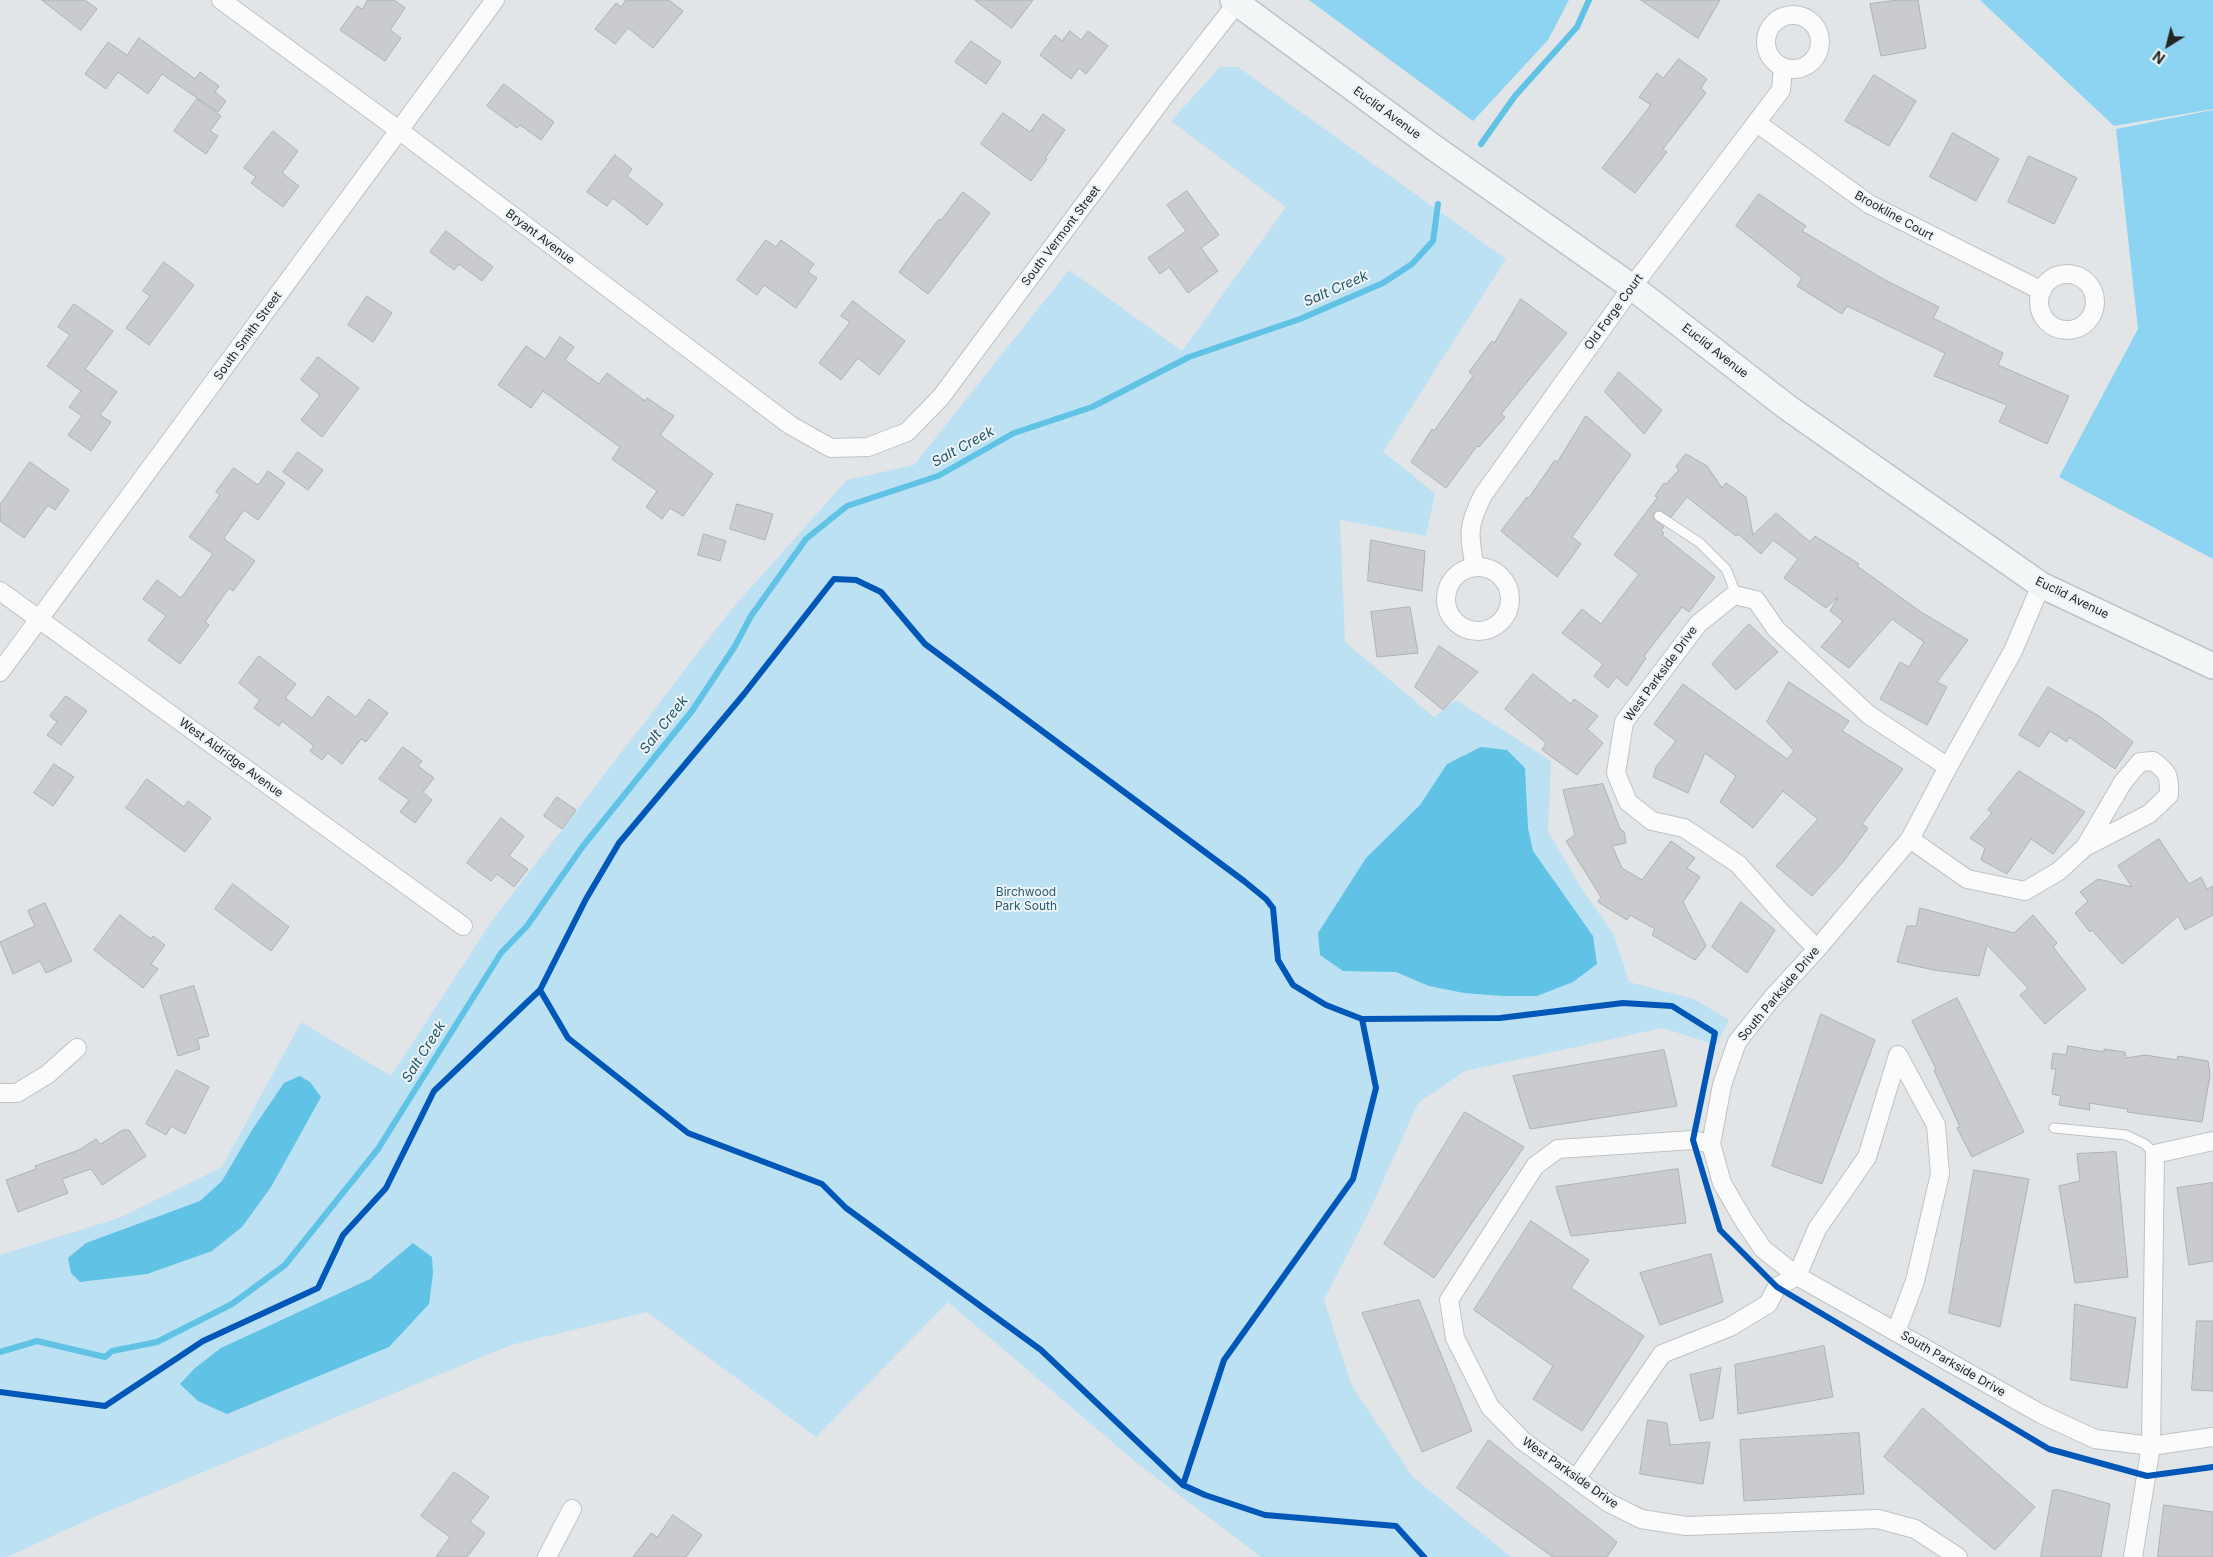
<!DOCTYPE html>
<html>
<head>
<meta charset="utf-8">
<style>
  body { margin:0 }
  #map { position:relative; width:2213px; height:1557px; overflow:hidden; background:#e2e5e8; font-family:Inter,sans-serif }
  canvas { display:block }
  .north { position:absolute; left:2143px; top:20px; width:50px; height:50px; -webkit-text-stroke:4px #edf4f7; paint-order:stroke; rotate:216deg; font-size:14px; font-weight:700; line-height:20px; text-align:center; color:#222526 }
  .north::after { content:''; display:block; margin:auto; width:18px; height:22px; background:#222526; clip-path:polygon(50% 0,100% 100%,50% 72%,0 100%) }
</style>
</head>
<body>
<div id="map">
<canvas width="2213" height="1557"></canvas>
<div class="north">N</div>
</div>
<script>
const context = document.querySelector('canvas').getContext('2d');
context.lineJoin = 'round';
function paint(path, color) { context.fillStyle = color; context.fill(path, 'evenodd'); }
function stroke(path, color, width, dash) { context.strokeStyle = color; context.lineWidth = width; context.lineCap = dash ? 'butt' : 'round'; context.setLineDash(dash || []); context.stroke(path); }
function drawText(font, color, halo, rows, align = 'center') {
  context.font = font + ' Inter,sans-serif'; context.lineWidth = 4; context.setLineDash([]); context.textBaseline = 'middle'; context.strokeStyle = halo; context.fillStyle = color; for (const [text, x, y, turn = 0] of rows) {
    context.save(); context.translate(x, y); context.rotate((+turn || 0) * Math.PI / 180); context.textAlign = isNaN(turn) ? turn : align; if (halo) context.strokeText(text, 0, 0); context.fillText(text, 0, 0); context.restore();
  }
}
paint(new Path2D(`
  M1220 67H1238L1506 259 1383 452 1435 493 1426 536 1340 520 1345 642 1434 717 1456 700 1551 761 1548 831 1580 886 1614 935 1629 982 1694 999 1729 1020 1716 1045 1663 1028 1465 1071 1418 1103 1370 1210 1324 1300 1352 1386 1413 1477 1511 1557H1261L1132 1459 948 1302 816 1437 647 1312 511 1345 92 1518 7 1557H0V1255L119 1218 222 1167 301 1022 391 1076 491 922 730 611 847 480 914 465 1069 270 1182 351 1286 207 1171 121Z`), '#bce1f2');
paint(new Path2D(`
  M1309 0H1569L1548 40 1473 121Z
  M1980 0H2213V109L2114 126Z
  M2213 110V559L2059 477 2138 329 2116 129Z`), '#8cd4f1');
paint(new Path2D(`
  M1481 747 1507 750 1525 768 1528 828 1533 851 1593 936 1597 964 1573 982 1537 996H1503L1464 993 1429 986 1396 972 1343 971 1320 955 1318 933 1366 858 1420 805 1447 764Z
  M300 1076 310 1082 321 1097 271 1187 242 1227 212 1251 147 1274 80 1282 71 1273 68 1258 86 1243 200 1201 222 1181 252 1130 284 1083Z
  M413 1243 432 1257 433 1273 429 1304 389 1347 227 1414 198 1401 180 1384 195 1368 221 1348 370 1279Z`), '#60c2e4');
stroke(new Path2D(`
  M1481 144 1515 96 1577 27 1589 0
  M0 1352 37 1341 105 1357 112 1351 157 1342 232 1304 285 1265 378 1149 501 953 527 926 583 846 692 711 735 646 751 616 806 539 847 506 938 476 1014 433 1092 407 1189 357 1300 319 1383 283 1412 264 1433 241 1438 204`), '#60c2e4', 6);
const building = new Path2D(`
  M42 0H85L97 9 81 30Z
  M368 0H394L405 8 390 30 401 38 385 61 340 30 357 6 362 9Z
  M626 0H669L683 11 653 48 628 28 615 44 595 29 616 3 621 7Z
  M975 0H1033L1012 28Z
  M1641 0H1720L1698 38Z
  M1898 0H1918L1926 48 1881 56 1870 4Z
  M1070 31 1081 40 1088 31 1108 46 1086 74 1079 68 1071 79 1040 55 1055 35 1062 41Z
  M139 38 195 79 200 72 219 86 215 92 226 101 218 112 162 74 148 94 118 72 106 89 85 74 108 42 127 55Z
  M971 41 1001 62 986 84 955 62Z
  M1679 59 1707 79 1701 88 1706 93 1663 149 1667 152 1635 193 1602 168 1651 105 1639 97 1657 73 1663 78Z
  M1874 75 1916 101 1889 146 1845 121Z
  M504 84 554 122 541 140 520 125 517 128 487 106Z
  M197 99 221 116 210 131 218 136 206 154 174 131Z
  M1003 113 1030 132 1043 114 1065 130 1045 158 1047 159 1031 181 981 144Z
  M273 131 298 151 282 173 299 186 283 207 251 183 256 177 244 168Z
  M1953 133 1999 159 1976 201 1930 177Z
  M615 155 632 169 627 176 663 204 647 225 613 198 607 206 587 192Z
  M2029 156 2077 178 2054 224 2008 202Z
  M1187 191 1219 235 1201 248 1218 271 1188 293 1169 267 1160 274 1148 258 1186 231 1167 205Z
  M963 192 990 213 928 294 899 272 939 219 941 220Z
  M1759 194 1806 226 1802 231 1885 280 1939 307 1933 318 2003 353 1998 365 2069 396 2047 444 1999 422 2007 405 1934 376 1945 353 1847 306 1842 314 1797 286 1802 278 1736 226Z
  M446 231 493 267 482 281 459 264 454 270 430 252Z
  M766 240 776 247 781 240 814 264 808 272 817 278 796 308 764 285 757 295 737 280Z
  M164 262 194 285 149 345 126 328 150 296 143 291Z
  M367 296 392 313 373 342 348 325Z
  M1521 299 1567 333 1501 414 1505 417 1479 447 1477 446 1446 488 1411 462 1432 429 1434 431 1473 376 1469 372 1492 341 1494 343Z
  M853 301 905 341 879 375 858 358 841 380 819 363 850 322 841 316Z
  M74 304 113 331 85 369 117 392 100 415 111 422 91 451 68 435 82 416 69 407 81 391 47 366 70 335 58 327Z
  M560 337 574 347 565 360 599 384 607 373 645 401 647 398 674 416 660 435 713 474 683 516 670 508 662 519 646 507 657 491 612 459 620 447 543 391 531 408 498 385 526 346 545 359Z
  M318 357 359 388 322 437 301 420 320 395 301 380Z
  M1619 372 1662 410 1644 434 1605 392Z
  M1586 416 1631 455 1572 537 1581 544 1557 577 1501 531 1527 497 1528 499 1555 460 1557 462Z
  M298 452 323 470 308 490 283 472Z
  M1686 454 1707 466 1722 488 1726 483 1746 497 1753 535 1776 513 1810 542 1815 536 1859 564 1857 566 1921 612 1968 640 1937 682 1947 687 1927 725 1880 699 1900 662 1909 667 1924 642 1892 619 1849 668 1821 647 1843 621 1830 611 1838 597 1826 608 1784 578 1798 559 1773 540 1761 554 1738 534 1736 536 1687 497 1671 517 1659 510 1654 513 1653 518 1664 527 1661 530 1664 533 1662 535 1715 577 1689 612 1682 607 1644 656 1646 658 1627 686 1616 677 1608 688 1594 676 1603 664 1562 633 1582 609 1601 624 1639 574 1614 555 1657 498 1655 496 1664 483 1666 484 1679 470 1676 467Z
  M30 462 69 490 55 510 48 505 24 538 0 521V505Z
  M234 468 258 485 268 471 285 483 258 520 244 510 226 535 224 539 255 561 233 591 229 588 205 622 209 625 180 664 148 640 166 616 143 599 157 580 181 598 213 554 189 537 220 495 216 492Z
  M737 504 773 514 765 540 730 529Z
  M704 534 726 541 720 561 698 555Z
  M1371 540 1425 551 1422 591 1368 581Z
  M1410 607 1418 653 1377 657 1371 612Z
  M1749 624 1778 652 1736 690 1712 664Z
  M1439 646 1478 672 1443 710 1415 687Z
  M259 656 296 684 285 698 312 718 328 696 356 717 369 699 388 713 366 742 361 739 342 764 328 753 322 760 310 751 314 746 282 721 279 726 254 708 260 700 239 683Z
  M1533 674 1571 704 1574 699 1598 716 1587 729 1603 743 1577 775 1542 750 1546 743 1505 709Z
  M1789 682 1849 721 1842 731 1903 769 1862 824 1868 828 1843 862 1812 896 1776 866 1818 819 1783 791 1753 828 1720 802 1736 776 1705 753 1688 793 1653 777 1656 767 1676 741 1654 724 1683 684 1787 759 1794 751 1767 722Z
  M2048 687 2099 716 2133 742 2115 769 2069 737 2067 742 2050 731 2039 747 2019 735Z
  M66 696 87 711 61 745 47 735 57 722 50 716Z
  M403 747 422 761 418 766 434 778 423 792 432 800 415 823 400 812 409 800 379 779Z
  M54 764 74 777 53 806 34 793Z
  M2019 771 2085 812 2053 854 2031 839 2007 874 1981 860 1985 848 1970 838 1992 813 1988 810Z
  M147 779 184 807 188 801 211 818 185 852 126 808Z
  M1603 784 1620 829 1624 832 1626 843 1612 846 1622 868 1642 880 1671 841 1695 858 1687 868 1700 877 1683 902 1706 946 1695 960 1652 935 1655 929 1630 915 1627 920 1598 902 1601 897 1566 841 1575 835 1563 790Z
  M557 797 576 810 562 829 544 816Z
  M501 818 524 836 509 856 528 869 514 887 497 874 491 881 467 863Z
  M2159 839 2189 884 2201 877 2207 889 2213 886V915L2185 930 2178 916 2122 964 2092 930 2090 932 2075 913 2088 901 2080 892 2098 879 2132 887 2118 866Z
  M233 884 289 927 271 951 215 909Z
  M1741 902 1775 930 1747 973 1712 947Z
  M45 903 72 961 46 973 40 961 13 974 0 942 35 926 28 911Z
  M1920 908 2014 933 2033 915 2057 943 2053 947 2086 989 2045 1024 2020 995 2028 988 1987 945 1979 976 1934 970 1897 962 1907 926H1916Z
  M120 915 151 939 153 936 165 945 151 964 158 969 143 988 94 950Z
  M194 986 209 1036 197 1039 200 1049 178 1056 160 996Z
  M1957 998 2024 1132 1972 1157 1957 1128 1960 1127 1934 1070 1936 1069 1912 1021Z
  M1821 1014 1875 1040 1822 1184 1772 1166Z
  M2068 1046 2104 1052V1049L2125 1052 2126 1058 2145 1055 2177 1060 2178 1056 2208 1061 2210 1075 2202 1122 2127 1112 2128 1109 2089 1103 2090 1110 2059 1105 2061 1096 2052 1094 2056 1069H2051L2053 1053 2066 1055Z
  M1664 1050 1677 1106 1530 1129 1513 1076Z
  M177 1070 209 1087 185 1134 171 1126 166 1135 146 1124Z
  M1465 1112 1524 1147 1434 1278 1384 1244Z
  M123 1130H129L146 1156 102 1185 91 1169 62 1179 68 1193 18 1212 6 1180 36 1169 35 1166 79 1150 96 1139 100 1144Z
  M2116 1152 2128 1277 2075 1283 2059 1186 2080 1181 2077 1154Z
  M1678 1169 1686 1223 1571 1236 1556 1187Z
  M1974 1170 2029 1179 2000 1327 1949 1313Z
  M2213 1183V1261L2189 1265 2177 1188Z
  M1531 1221 1589 1260 1571 1288 1644 1336 1582 1431 1533 1399 1553 1366 1474 1310Z
  M1711 1254 1723 1302 1660 1325 1640 1273Z
  M1419 1300 1472 1431 1422 1452 1362 1313Z
  M2075 1304 2136 1318 2127 1388 2071 1380Z
  M2197 1321H2213V1391L2192 1390Z
  M1824 1346 1833 1397 1738 1414 1735 1365Z
  M1721 1368 1713 1418 1700 1421 1690 1375Z
  M1923 1408 2035 1507 1995 1550 1884 1457Z
  M1648 1420 1667 1423 1670 1445 1710 1442 1703 1484 1640 1474Z
  M1859 1433 1864 1494 1744 1501 1740 1440Z
  M1489 1440 1617 1542 1607 1557H1553L1457 1488Z
  M454 1472 489 1497 470 1522 485 1533 467 1557H436L450 1537 421 1516Z
  M2053 1490H2060L2110 1504 2101 1557H2041Z
  M2164 1505 2213 1512V1557H2158Z
  M673 1515 702 1535 686 1557H633L651 1533 657 1537Z`);
paint(building, '#c9cbce');
stroke(building, '#aeb1b3', 1);
const lane = new Path2D(`
  M1659 516 1700 543 1726 569 1737 596
  M2054 1128 2126 1135 2145 1144 2155 1154`);
const street = new Path2D(`
  M221 0 400 131 790 425 831 448 868 447 907 432 941 397 1166 94 1237 3
  M1766 42a27 27 0 1 1 54 0a27 27 0 1 1-54 0Z
  M1757 123 1869 204 2042 291
  M2039 302a28 28 0 1 1 56 0a28 28 0 1 1-56 0Z
  M1446 599a32 32 0 1 1 64 0a32 32 0 1 1-64 0Z
  M1475 567C1468 534 1468 525 1483 495L1632 287 1781 90 1783 67
  M2041 585 2013 651 1948 767 1910 839 1817 949 1773 997 1737 1042 1722 1085 1711 1144 1722 1183 1744 1221 1763 1249 1797 1276 2041 1414 2095 1439 2151 1446 2213 1437
  M0 591 463 926
  M0 672 495 0
  M1910 839 1967 879 2025 891 2059 871 2085 847 2123 782 2140 762 2153 761C2169 773 2169 775 2169 795L2149 814 2085 847
  M1817 949 1779 910 1738 864 1684 828 1652 821 1628 802 1616 773 1624 722 1698 624 1734 595 1756 600 1776 629 1869 715 1948 767
  M0 1093H17L48 1074 77 1048
  M1711 1144 1693 1140 1558 1149 1535 1166 1449 1300 1455 1338 1490 1407 1523 1441 1609 1503 1641 1519 1686 1526 1878 1519 1915 1529 1958 1557
  M1576 1479 1662 1354 1730 1327 1768 1304 1777 1287 1797 1276 1817 1229 1867 1157 1898 1055 1936 1125 1940 1174 1915 1281 1896 1332
  M547 1557 572 1509
  M2133 1557 2151 1446 2155 1154 2213 1141`);
const secondary = new Path2D(`
  M1233 0 1433 147 1632 287 1787 407 2041 585 2213 666`);
stroke(lane, '#bfc2c4', 11);
stroke(street, '#bfc2c4', 20);
stroke(secondary, '#bfc2c4', 28);
stroke(lane, '#fbfbfc', 9);
stroke(street, '#fbfbfc', 18);
stroke(secondary, '#f3f6f7', 25);
stroke(new Path2D(`
  M540 990 568 1038 688 1133 822 1184 846 1208 1041 1350 1183 1485 1205 1495 1265 1515 1396 1526 1424 1557
  M1362 1019 1500 1018 1623 1003 1672 1006 1715 1033 1693 1140 1720 1230 1777 1287 2049 1449 2147 1476 2213 1467
  M0 1392 105 1406 203 1341 318 1288 343 1235 386 1188 434 1091 540 990 586 899 619 843 744 694 834 579 856 580 881 592 925 644 1244 881 1266 899 1273 908 1278 960 1293 985 1326 1005 1362 1019 1376 1088 1353 1179 1224 1360 1183 1485`), '#0057b8', 6);
drawText('12px', '#222526', '#edf4f7', [
  ["Euclid Avenue",1387,113,36],
  ["Brookline Court",1894,216,29],
  ["South Vermont Street",1061,236,-53],
  ["Bryant Avenue",540,237,37],
  ["Old Forge Court",1614,312,-54],
  ["South Smith Street",248,336,-54],
  ["Euclid Avenue",1715,351,38],
  ["Euclid Avenue",2072,598,26],
  ["West Parkside Drive",1661,674,-54],
  ["West Aldridge Avenue",231,758,36],
  ["South Parkside Drive",1779,994,-50],
  ["South Parkside Drive",1953,1364,30],
  ["West Parkside Drive",1570,1473,35]
]);
drawText('12px', '#285b6f', '#edf4f7', [
  ["Birchwood",1026,892],
  ["Park South",1026,906]
]);
drawText('italic 14px', '#23566a', '#edf4f7', [
  ["Salt Creek",1336,289,-24],
  ["Salt Creek",963,447,-29],
  ["Salt Creek",664,725,-52],
  ["Salt Creek",424,1052,-58]
]);
</script>
</body>
</html>
